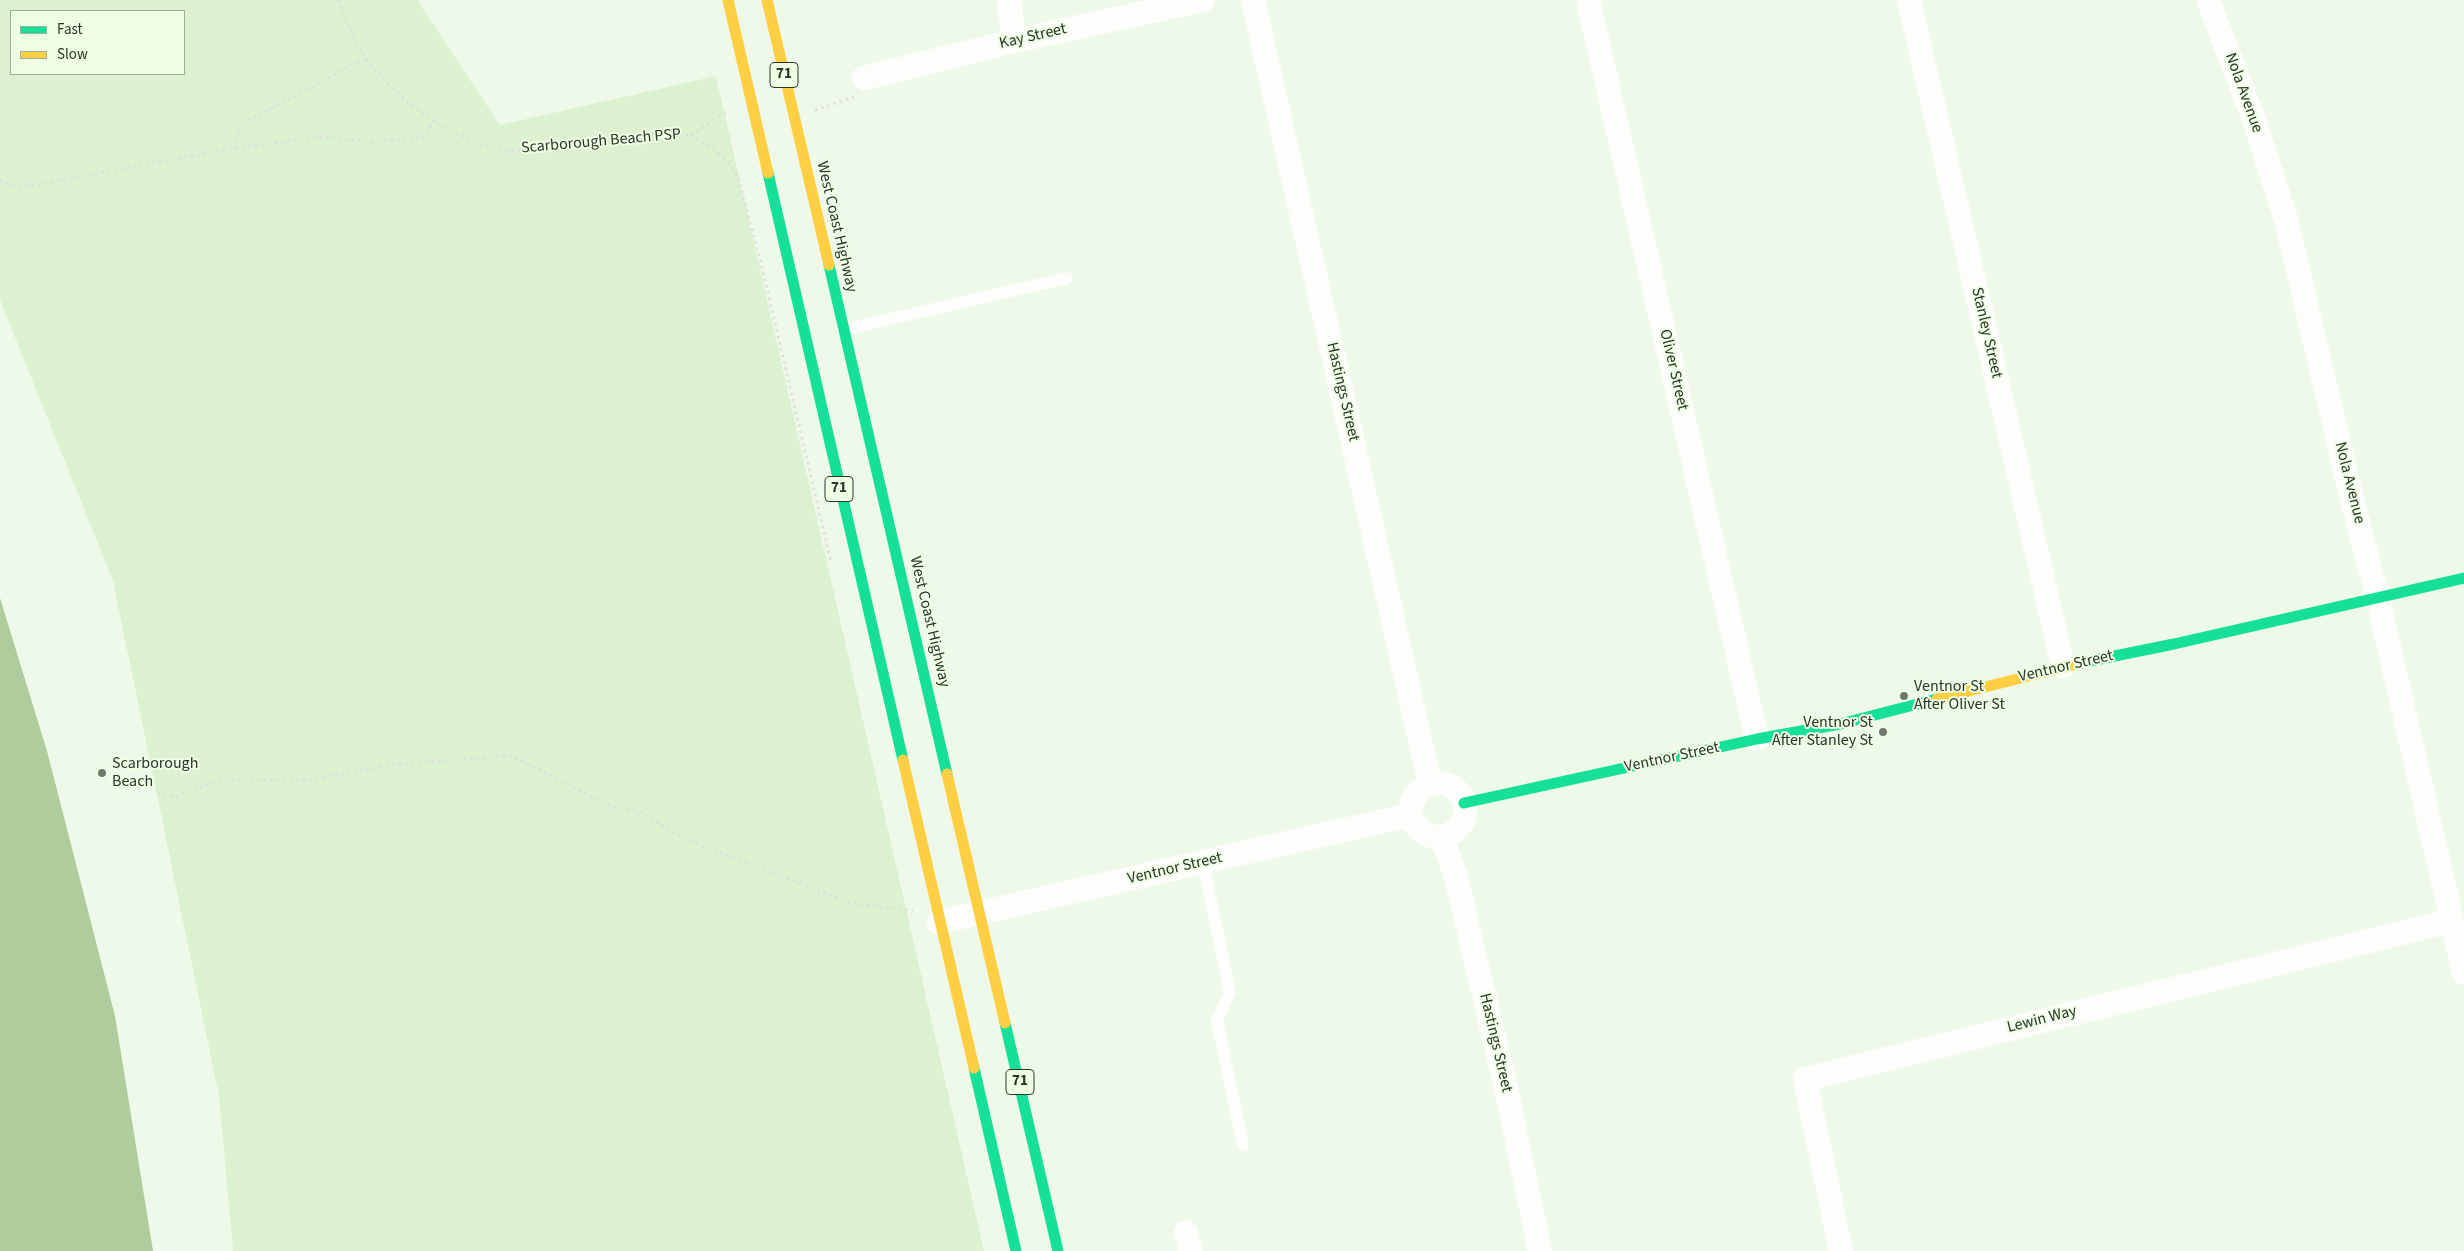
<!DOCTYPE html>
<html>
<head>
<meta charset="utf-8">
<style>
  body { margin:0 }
  #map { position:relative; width:2464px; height:1251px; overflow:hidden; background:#eff9ea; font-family:"Source Sans 3",sans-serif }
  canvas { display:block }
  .legend { position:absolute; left:10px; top:10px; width:175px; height:65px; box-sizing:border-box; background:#eeffe4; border:1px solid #a1ad99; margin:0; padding:6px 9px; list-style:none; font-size:15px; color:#2d3329 }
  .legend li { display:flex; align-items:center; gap:10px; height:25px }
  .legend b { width:25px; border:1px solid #a1ad99 }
</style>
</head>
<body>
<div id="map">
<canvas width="2464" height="1251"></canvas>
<ul class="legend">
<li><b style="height:6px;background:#16e098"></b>Fast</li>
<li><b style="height:6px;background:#ffcf43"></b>Slow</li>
</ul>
</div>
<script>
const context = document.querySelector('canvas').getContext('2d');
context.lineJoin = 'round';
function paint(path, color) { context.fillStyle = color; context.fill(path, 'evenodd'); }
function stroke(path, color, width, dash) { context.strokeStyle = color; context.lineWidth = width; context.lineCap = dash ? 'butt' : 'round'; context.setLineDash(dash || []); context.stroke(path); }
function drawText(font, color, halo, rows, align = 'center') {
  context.font = font + ' "Source Sans 3",sans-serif'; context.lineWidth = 4; context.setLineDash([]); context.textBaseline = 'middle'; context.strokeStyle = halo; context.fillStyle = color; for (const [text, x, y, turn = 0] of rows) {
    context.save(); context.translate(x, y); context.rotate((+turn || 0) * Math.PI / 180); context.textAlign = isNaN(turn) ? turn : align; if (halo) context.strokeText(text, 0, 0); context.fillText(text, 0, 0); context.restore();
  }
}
paint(new Path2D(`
  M0 0H417L500 125 716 76 984 1251H233L219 1096 113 581 0 300ZM11 11H184V74H11Z`), '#dcf1d0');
paint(new Path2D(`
  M0 598 47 751 115 1016 153 1251H0Z`), '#afcc9c');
stroke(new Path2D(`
  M339 0C346 20 354 41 366 58 399 104 467 152 525 151 581 150 636 136 691 135
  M815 110 854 97
  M691 135C711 146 728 158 738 178L759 255 831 562
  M691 135 728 111
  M235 148 240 125 366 58
  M0 181 19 188 235 148 318 137 373 142 424 138 435 120
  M157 794 176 797 221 779 310 780 388 765 512 756 612 807 633 809 688 840 853 904 913 910`), '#dee0dc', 3, [2.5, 4]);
stroke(new Path2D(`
  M843 330 1067 278
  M1203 862 1230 993 1217 1020 1243 1145`), '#fdfefc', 12);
stroke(new Path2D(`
  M1009 0 1014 41
  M1253 0 1430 784
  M1588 0 1757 739
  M1909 0 2063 666
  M2208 0 2253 117 2286 219 2350 491 2378 599 2464 973
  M864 78 1014 41 1203 0
  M1411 810a27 27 0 1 1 54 0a27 27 0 1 1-54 0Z
  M1441 837 1455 873 1506 1088 1540 1251
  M939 922 1410 815
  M1186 1232 1191 1251
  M1841 1251 1805 1079 2451 921`), '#fdfefc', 24);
stroke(new Path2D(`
  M768 173 903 760
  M829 265 947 774
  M2085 662 2174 644 2464 578
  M1464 803 1757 739 1840 724 1937 699
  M1005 1023 1058 1251
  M974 1068 1016 1251`), '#16e098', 11);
stroke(new Path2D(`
  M728 0 768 173
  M767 0 829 265
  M1937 699 2085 662
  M903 760 974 1068
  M947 774 1005 1023`), '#ffcf43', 11);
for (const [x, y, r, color] of [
  [1904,696,5,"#71786d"],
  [1883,732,5,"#71786d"],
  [102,773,5,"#71786d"]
]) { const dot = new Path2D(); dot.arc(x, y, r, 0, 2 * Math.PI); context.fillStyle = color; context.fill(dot); stroke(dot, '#eeffe4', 2); }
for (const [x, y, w] of [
  [784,75,28],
  [839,489,28],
  [1020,1082,28]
]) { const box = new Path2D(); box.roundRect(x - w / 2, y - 12.5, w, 25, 4); context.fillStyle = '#eeffe4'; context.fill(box); stroke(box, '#2d3329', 1); }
drawText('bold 15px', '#2d3329', null, [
  ["71",784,75],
  ["71",839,489],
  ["71",1020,1082]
]);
drawText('16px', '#2d3329', '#eeffe4', [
  ["Kay Street",1033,37,-13],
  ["Nola Avenue",2243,93,70],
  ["Scarborough Beach PSP",601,142,-5],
  ["West Coast Highway",836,227,77],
  ["Stanley Street",1986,333,77],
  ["Oliver Street",1673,370,77],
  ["Hastings Street",1342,392,77],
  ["Nola Avenue",2349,483,76],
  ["West Coast Highway",929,622,77],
  ["Ventnor Street",2066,667,-13],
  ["Ventnor Street",1672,758,-12],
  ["Ventnor Street",1175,869,-13],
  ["Lewin Way",2042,1020,-14],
  ["Hastings Street",1495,1043,77]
]);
drawText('16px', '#2d3329', '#eeffe4', [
  ["Ventnor St",1914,687],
  ["After Oliver St",1914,705],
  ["Ventnor St",1873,723,"right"],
  ["After Stanley St",1873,741,"right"],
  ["Scarborough",112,764],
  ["Beach",112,782]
], 'left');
</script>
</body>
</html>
